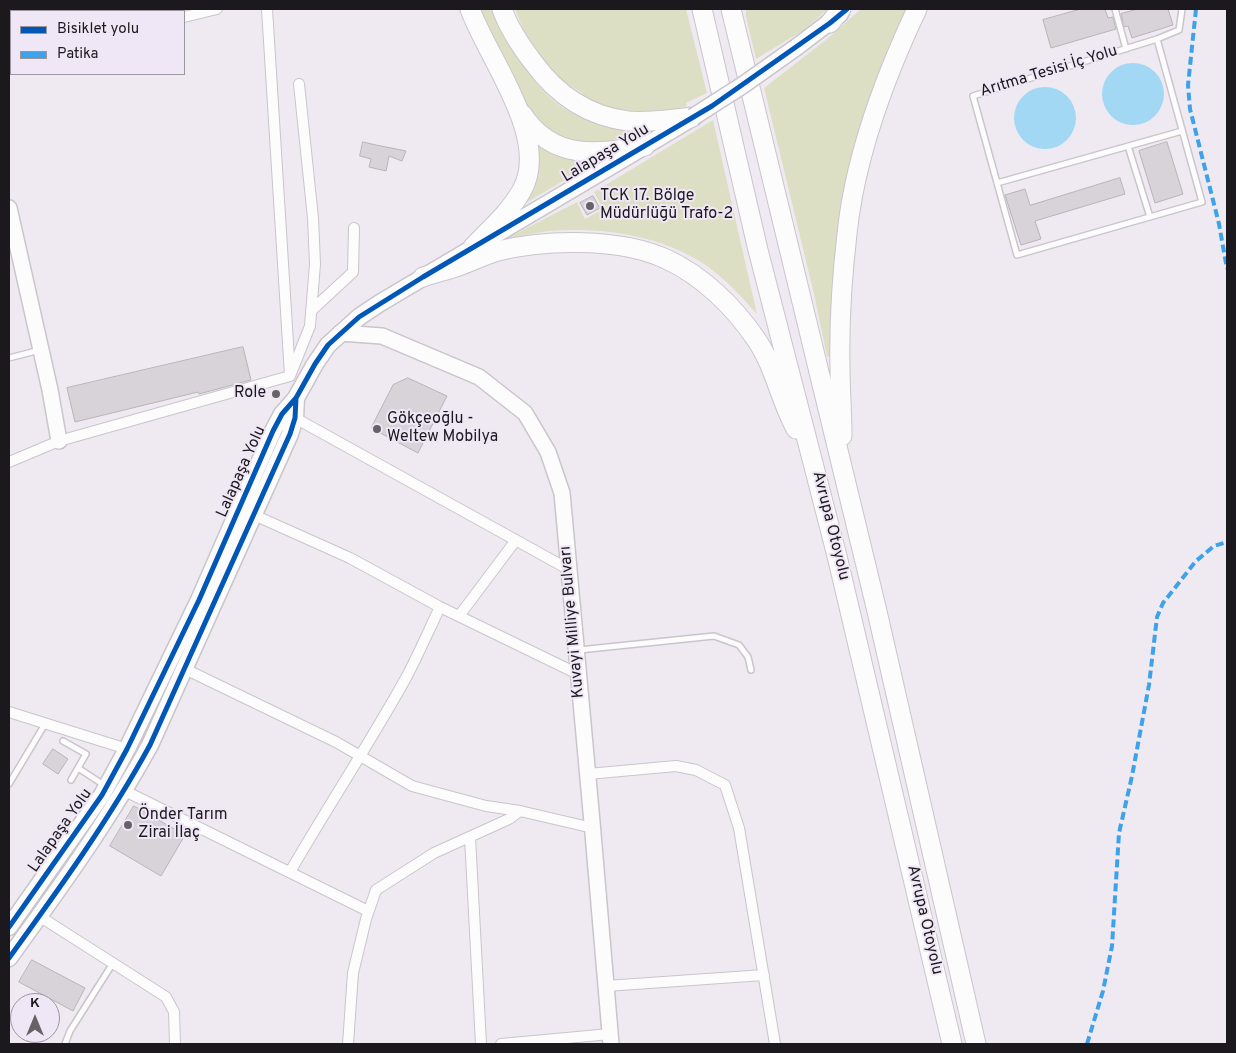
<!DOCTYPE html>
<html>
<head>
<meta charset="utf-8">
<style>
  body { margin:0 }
  #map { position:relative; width:1236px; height:1053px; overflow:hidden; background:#efeaf2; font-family:Overpass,sans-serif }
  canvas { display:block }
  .frame { position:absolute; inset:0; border:10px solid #1c191e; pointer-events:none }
  .legend { position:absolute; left:10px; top:10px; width:175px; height:65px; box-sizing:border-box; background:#f0e7f6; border:1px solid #9b95a0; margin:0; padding:6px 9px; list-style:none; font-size:15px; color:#1c191e }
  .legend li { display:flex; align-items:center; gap:10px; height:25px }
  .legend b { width:25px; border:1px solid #9b95a0 }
  .north { position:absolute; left:10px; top:993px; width:50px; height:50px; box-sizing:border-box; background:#f0e7f6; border:1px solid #9b95a0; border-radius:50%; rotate:0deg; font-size:14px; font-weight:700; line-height:20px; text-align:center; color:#1c191e }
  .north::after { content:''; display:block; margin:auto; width:18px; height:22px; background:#666268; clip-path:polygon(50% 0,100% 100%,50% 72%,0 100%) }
</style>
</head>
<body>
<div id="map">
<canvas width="1236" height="1053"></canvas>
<div class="frame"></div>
<ul class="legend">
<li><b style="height:6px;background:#0057b8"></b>Bisiklet yolu</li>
<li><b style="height:6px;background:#3da2ea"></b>Patika</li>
</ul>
<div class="north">K</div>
</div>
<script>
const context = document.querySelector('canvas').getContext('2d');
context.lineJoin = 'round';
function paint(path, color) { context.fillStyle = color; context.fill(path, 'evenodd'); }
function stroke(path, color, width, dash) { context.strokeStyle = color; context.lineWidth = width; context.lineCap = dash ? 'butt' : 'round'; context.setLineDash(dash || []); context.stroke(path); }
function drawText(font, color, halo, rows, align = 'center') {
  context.font = font + ' Overpass,sans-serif'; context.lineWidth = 4; context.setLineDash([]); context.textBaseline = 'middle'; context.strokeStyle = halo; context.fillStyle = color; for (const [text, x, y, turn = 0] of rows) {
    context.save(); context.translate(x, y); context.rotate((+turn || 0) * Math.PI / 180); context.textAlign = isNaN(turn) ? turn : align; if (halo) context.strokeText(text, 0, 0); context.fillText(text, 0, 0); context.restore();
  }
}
paint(new Path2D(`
  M477 9H494C511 47 537 100 579 116 597 123 616 125 635 128L638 136 626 141 612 145 562 140 532 117 520 97Z
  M515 9H686L707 93 686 103 687 106C641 119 624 115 581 96L582 93C576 89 568 85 562 81 540 63 524 35 515 9Z
  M746 9H828L804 30 756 59 746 17Z
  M861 9H908L882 70 833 355 827 357 814 294 764 88 827 39Z
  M713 120 757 314C742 297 726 280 707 266 661 235 603 227 549 231 532 233 516 238 500 242L577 202 585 219 603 209 594 192Z
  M533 136 600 159 521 206Z`), '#dddfc5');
paint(new Path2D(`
  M1102 94a31 31 0 1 1 62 0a31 31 0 1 1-62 0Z
  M1014 118a31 31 0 1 1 62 0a31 31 0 1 1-62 0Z`), '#a2d8f4');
const building = new Path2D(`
  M1081 9H1105L1108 18 1113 17 1116 29 1051 48 1043 20Z
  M1138 9H1168L1173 25 1132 38 1128 26 1124 27 1121 14Z
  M363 142 376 145 406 151 402 161 389 156 386 171 369 167 371 159 360 156Z
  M1167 142 1183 194 1155 203 1139 151Z
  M1120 178 1125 194 1035 221 1041 239 1021 245 1005 195 1025 189 1030 205Z
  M593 196 600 208 587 215 580 203Z
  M243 347 251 380 199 394 198 392 75 422 67 388Z
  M408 378 447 396 418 453 371 428 393 385Z
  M53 749 68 759 58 774 43 764Z
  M134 806 185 835 161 876 110 846Z
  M32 960 85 988 73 1011 19 982Z`);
paint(building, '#d7d3d8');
stroke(building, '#b8b3b9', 1);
const lane = new Path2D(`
  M1115 9 1126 49
  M1157 39 1202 202 1017 255 973 96 1157 39 1179 30 1182 9
  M1128 146 1150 217
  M997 183 1182 131
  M9 358 40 350
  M579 650 714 636 739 645 748 657 751 670
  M63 741 86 754 71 780
  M78 768 104 785
  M9 784 45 724
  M65 1044 70 1031 113 963`);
const street = new Path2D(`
  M267 9 290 375
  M184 17 217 9
  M9 61 11 60
  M312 310 353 272 354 228
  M295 418 568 569
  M9 462 59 441 290 376 310 326 315 264 313 218 299 84
  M254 515 350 558 440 607 578 674
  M459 616 516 540
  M185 669 336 742 412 786 486 806 520 811
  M9 712 127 749
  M588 774 676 766 696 770 725 785 739 828 775 1044
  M125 791 368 911
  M470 837 481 1044
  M290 872C328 806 370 743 407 676 419 653 429 630 440 607
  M39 916 166 997 174 1012 175 1044
  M606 986 764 975
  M348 1044 353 973 366 919 376 890 434 853 509 819 520 811 593 828
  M501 1044 610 1034`);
const secondary = new Path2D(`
  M9 208 50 390 59 441
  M340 333 382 336 479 377 525 413 548 452 562 493 592 822 611 1044`);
const primary = new Path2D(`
  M798 46 840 14
  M9 927 102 795 127 749 199 600 273 431 282 414 296 398 315 364 328 345 359 317 380 303 692 118
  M9 958C59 889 109 820 150 745L290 434 295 418 296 398`);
const highway = new Path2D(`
  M470 9C487 57 551 138 522 190 510 212 490 229 473 247
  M502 9C509 29 520 45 533 62 556 94 588 116 628 121 650 123 672 119 693 117
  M702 9 758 250 837 556 952 1044
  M731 9 876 607 976 1044
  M830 23 841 9
  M522 114C553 161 596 154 645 146
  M423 277C435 273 447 270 459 266 472 261 485 255 498 251 547 239 620 238 666 259 703 276 734 307 756 339 775 367 780 400 796 429
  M842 436C842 413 840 390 840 367 839 323 842 277 847 234 855 156 884 79 917 9`);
stroke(lane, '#c9c5cb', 8);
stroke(street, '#c9c5cb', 12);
stroke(secondary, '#c9c5cb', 18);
stroke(primary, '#c9c5cb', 19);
stroke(highway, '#c9c5cb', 21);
stroke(lane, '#fdfcfd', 5);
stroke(street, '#fdfcfd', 10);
stroke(secondary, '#fdfcfd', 15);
stroke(primary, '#fdfcfd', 16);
stroke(highway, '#fdfcfd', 19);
const primaryBridge = new Path2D(`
  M693 117 743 85 798 46`);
stroke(primaryBridge, '#c9c5cb', 19, []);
stroke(primaryBridge, '#fdfcfd', 16);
stroke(new Path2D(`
  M1196 9 1188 85 1190 109 1219 224 1227 269
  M1087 1044 1103 991 1112 946 1119 833 1132 776 1149 685 1157 617 1163 603 1196 561 1214 546 1227 542`), '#3da2ea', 4, [8, 4]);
stroke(new Path2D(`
  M9 927 102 795 127 749 199 600 273 431 282 414 296 398 315 364 328 345 359 317 423 277 712 106 830 23 847 9
  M9 958C59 889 109 820 150 745L290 434 295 418 296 398`), '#0057b8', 5);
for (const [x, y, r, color] of [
  [590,206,5,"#666268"],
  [276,394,5,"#666268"],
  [377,429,5,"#666268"],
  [128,825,5,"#666268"]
]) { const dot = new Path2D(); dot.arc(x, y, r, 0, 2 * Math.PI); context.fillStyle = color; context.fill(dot); stroke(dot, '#f0e7f6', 2); }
drawText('16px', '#1c191e', '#f0e7f6', [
  ["Arıtma Tesisi İç Yolu",1049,72,-17],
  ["Lalapaşa Yolu",606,154,-31],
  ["Lalapaşa Yolu",242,472,-66],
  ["Avrupa Otoyolu",830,526,76],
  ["Kuvayi Milliye Bulvarı",573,622,-95],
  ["Lalapaşa Yolu",61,831,-55],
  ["Avrupa Otoyolu",924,920,77]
]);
drawText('16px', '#1c191e', '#f0e7f6', [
  ["TCK 17. Bölge",600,197],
  ["Müdürlüğü Trafo-2",600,215],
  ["Role",266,394,"right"],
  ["Gökçeoğlu -",387,420],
  ["Weltew Mobilya",387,438],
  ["Önder Tarım",138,816],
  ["Zirai İlaç",138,834]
], 'left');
</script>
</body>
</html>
